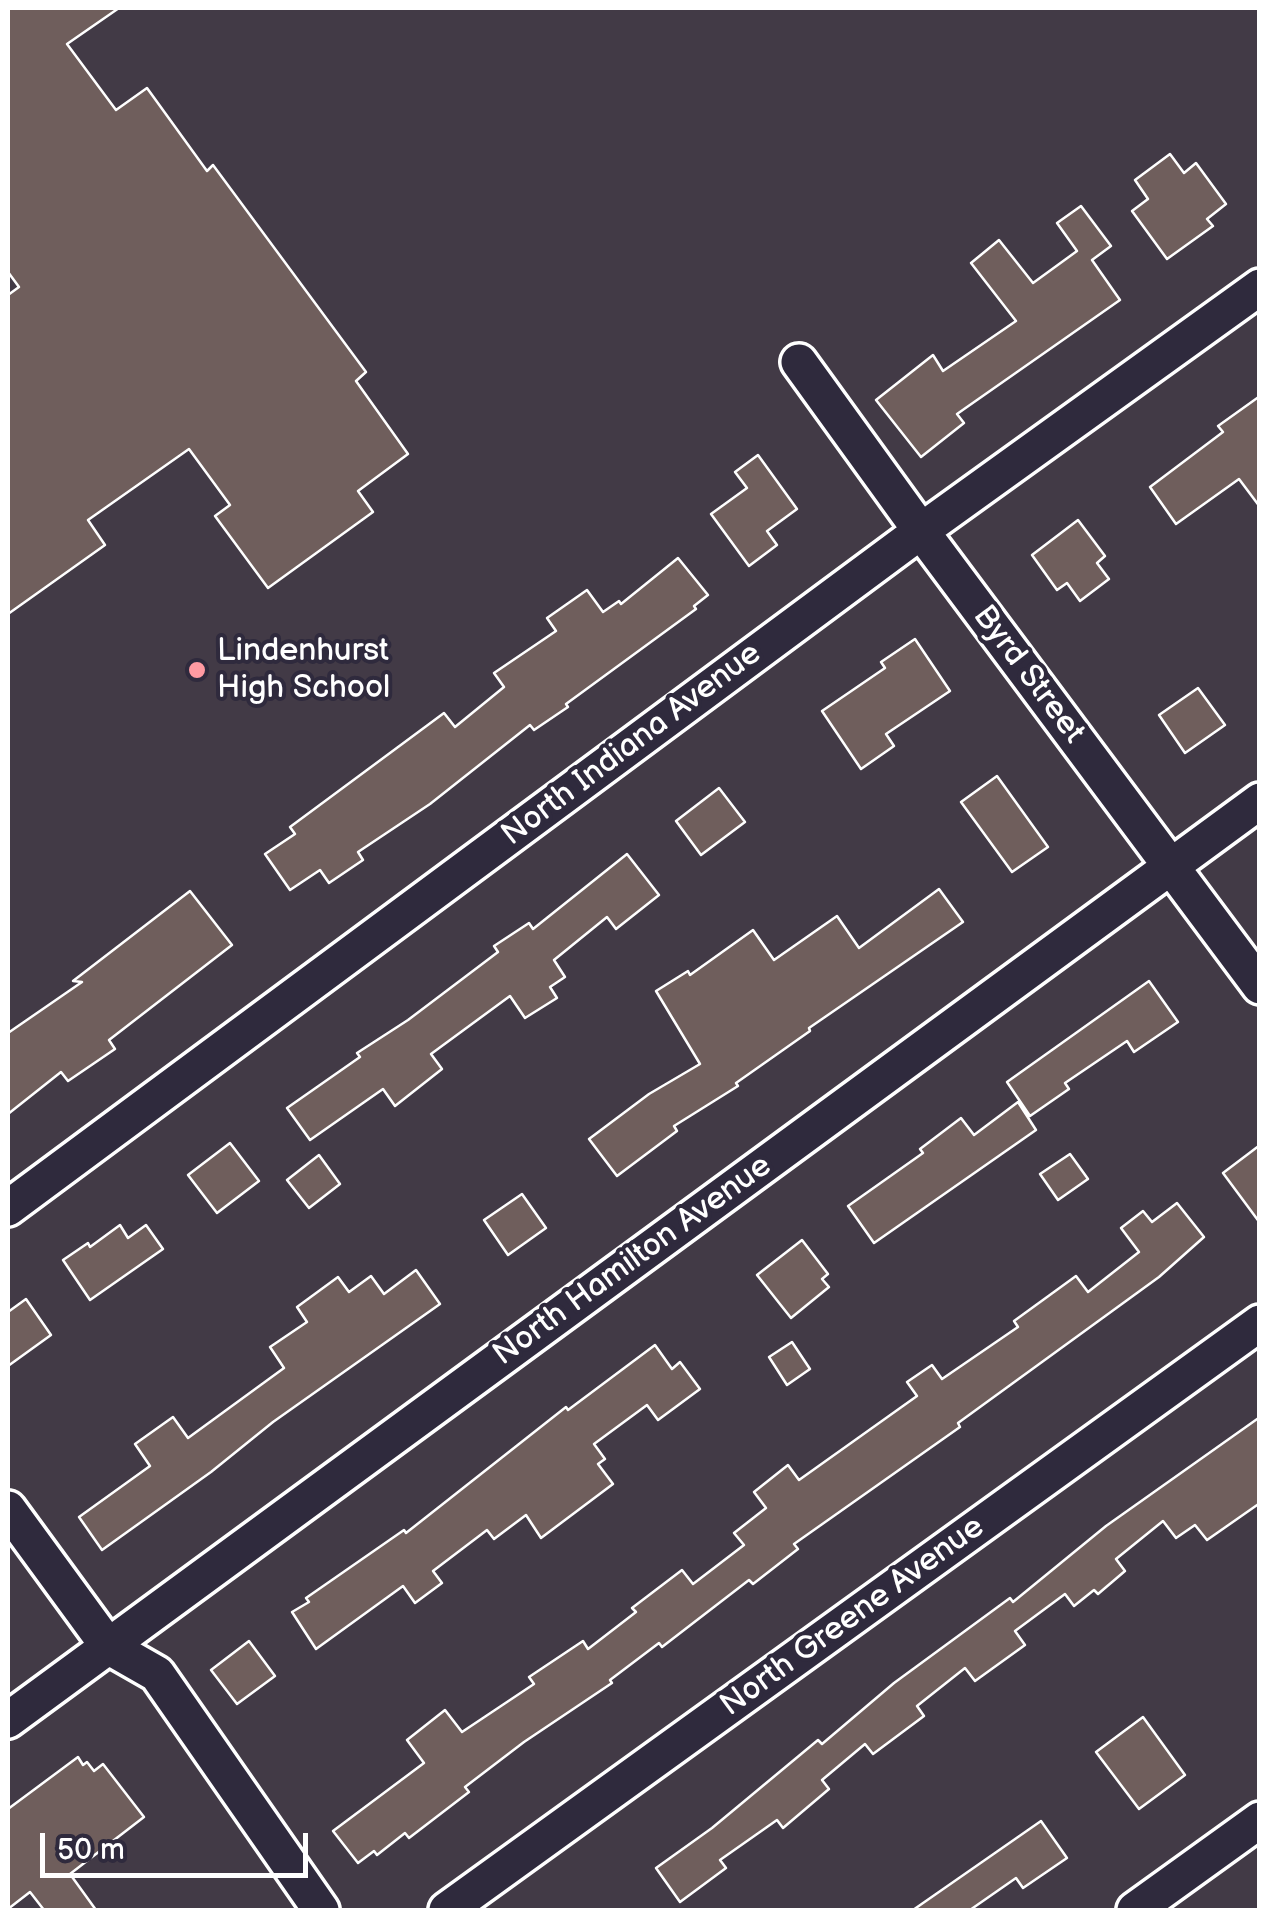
<!DOCTYPE html>
<html>
<head>
<meta charset="utf-8">
<style>
  body { margin:0 }
  #map { position:relative; width:1267px; height:1918px; overflow:hidden; background:#423a46; font-family:"Balsamiq Sans",sans-serif }
  canvas { display:block }
  .frame { position:absolute; inset:0; border:10px solid #fff; pointer-events:none }
  .scale { position:absolute; left:40px; top:1833px; width:268px; height:45px; box-sizing:border-box; border:5px solid #fff; border-top:0; padding-left:12px; font-size:30px; line-height:35px; white-space:nowrap; color:#fff; -webkit-text-stroke:8px #2f2a3d; paint-order:stroke }
</style>
</head>
<body>
<div id="map">
<canvas width="1267" height="1918"></canvas>
<div class="frame"></div>
<div class="scale">50 m</div>
</div>
<script>
const context = document.querySelector('canvas').getContext('2d');
context.lineJoin = 'round';
function paint(path, color) { context.fillStyle = color; context.fill(path, 'evenodd'); }
function stroke(path, color, width, dash) { context.strokeStyle = color; context.lineWidth = width; context.lineCap = dash ? 'butt' : 'round'; context.setLineDash(dash || []); context.stroke(path); }
function drawText(font, color, halo, rows, align = 'center') {
  context.font = font + ' "Balsamiq Sans",sans-serif'; context.lineWidth = 8; context.setLineDash([]); context.textBaseline = 'middle'; context.strokeStyle = halo; context.fillStyle = color; for (const [text, x, y, turn = 0] of rows) {
    context.save(); context.translate(x, y); context.rotate((+turn || 0) * Math.PI / 180); context.textAlign = isNaN(turn) ? turn : align; if (halo) context.strokeText(text, 0, 0); context.fillText(text, 0, 0); context.restore();
  }
}
const building = new Path2D(`
  M8 8H119L67 44 116 110 147 88 207 171 213 165 366 372 356 381 408 454 358 491 373 512 268 588 215 516 230 505 189 449 88 520 105 545 8 614V295L19 287 8 272Z
  M1170 154 1184 173 1196 163 1226 204 1207 219 1213 226 1167 259 1132 211 1148 199 1135 180Z
  M1081 206 1111 246 1092 260 1120 300 957 414 964 423 921 457 876 400 933 355 943 371 1016 321 971 263 999 240 1033 283 1077 251 1057 223Z
  M1260 396V507L1239 479 1176 524 1150 487 1223 432 1218 426Z
  M758 455 797 509 767 531 777 545 749 566 711 514 747 488 735 472Z
  M1078 520 1105 556 1097 563 1109 579 1080 601 1067 583 1057 590 1032 555Z
  M678 558 708 595 694 606 696 609 566 704 568 707 534 730 530 725 430 804 358 852 363 860 329 883 320 870 290 890 265 854 295 834 290 827 444 713 455 727 504 687 494 673 556 631 547 618 587 590 603 612 619 601 621 604Z
  M915 639 950 691 886 734 894 746 861 769 822 711 885 668 881 662Z
  M1198 688 1225 725 1185 753 1159 715Z
  M997 776 1048 847 1012 872 961 802Z
  M719 788 745 822 701 855 676 821Z
  M627 854 659 895 616 929 607 917 554 960 565 977 550 987 557 998 525 1018 510 996 431 1054 442 1069 395 1106 383 1089 310 1140 287 1108 360 1057 357 1053 408 1020 498 952 494 946 529 923 533 929Z
  M939 889 963 922 809 1028 810 1031 736 1083 738 1086 674 1126 677 1131 617 1176 589 1139 649 1094 700 1064 656 991 688 971 690 975 753 930 774 960 837 916 859 948Z
  M190 891 232 945 109 1040 115 1049 68 1081 61 1072 8 1114V1033L82 982 73 981Z
  M1149 981 1178 1022 1134 1052 1127 1041 1065 1083 1069 1089 1030 1116 1007 1082Z
  M1018 1102 1036 1130 874 1243 848 1206 923 1153 920 1149 961 1118 974 1135Z
  M230 1143 259 1181 217 1213 188 1175Z
  M1260 1145V1223L1223 1173Z
  M1070 1154 1088 1179 1058 1200 1040 1174Z
  M319 1155 340 1184 309 1208 287 1180Z
  M522 1194 546 1228 508 1255 484 1220Z
  M1177 1203 1204 1237 1159 1277 958 1423 960 1427 794 1544 798 1549 753 1584 749 1580 662 1647 659 1643 610 1680 612 1683 524 1742 465 1787 469 1792 409 1838 405 1833 377 1855 374 1851 358 1863 333 1831 424 1763 407 1740 445 1710 462 1732 534 1684 529 1677 583 1641 588 1649 636 1612 632 1608 682 1570 693 1584 744 1545 734 1533 766 1508 754 1492 788 1465 799 1480 917 1396 907 1382 932 1365 942 1379 1018 1327 1014 1321 1076 1276 1088 1292 1139 1252 1121 1228 1143 1211 1152 1222Z
  M120 1225 128 1238 146 1225 163 1249 90 1300 63 1260 88 1243 90 1247Z
  M802 1240 828 1274 822 1279 829 1287 791 1318 757 1275Z
  M416 1270 440 1304 273 1422 211 1472 102 1550 79 1517 150 1466 135 1444 173 1417 188 1438 284 1368 270 1347 307 1322 297 1307 338 1277 349 1292 371 1276 384 1294Z
  M26 1299 51 1335 8 1366V1312Z
  M792 1342 810 1369 787 1385 769 1357Z
  M655 1345 672 1369 680 1362 700 1389 658 1420 647 1405 594 1444 605 1459 598 1464 613 1484 541 1538 526 1515 494 1539 487 1530 433 1571 442 1583 415 1603 403 1586 316 1649 292 1612 309 1602 306 1598 404 1530 406 1533 566 1407 568 1410Z
  M1260 1417V1503L1207 1540 1195 1525 1176 1538 1163 1521 1116 1559 1125 1571 1098 1594 1094 1590 1074 1606 1065 1594 1015 1631 1025 1645 975 1681 965 1668 917 1706 924 1716 873 1754 865 1744 822 1780 829 1789 783 1828 777 1820 720 1860 726 1868 680 1902 656 1868 712 1828 818 1740 822 1744 894 1683 1010 1598 1013 1602 1106 1526Z
  M249 1641 275 1676 237 1704 211 1670Z
  M1143 1717 1185 1775 1139 1809 1096 1752Z
  M78 1757 83 1765 87 1762 94 1771 103 1764 144 1817 70 1874 96 1910H44L30 1892 8 1909V1809Z
  M1041 1821 1067 1858 1023 1888 1016 1878 970 1910H913Z`);
paint(building, '#6f5e5c');
stroke(building, '#fff', 2.5);
const minor = new Path2D(`
  M799 362 921 531 1260 986
  M8 1208 921 531 1260 287
  M8 1509 108 1646 157 1674 321 1910
  M8 1720 1260 801
  M447 1910 1260 1323
  M1135 1910 1260 1820`);
stroke(minor, '#fff', 42);
stroke(minor, '#2f2a3d', 35);
for (const [x, y, r, color] of [
  [197,670,10,"#ff9aa2"]
]) { const dot = new Path2D(); dot.arc(x, y, r, 0, 2 * Math.PI); context.fillStyle = color; context.fill(dot); stroke(dot, '#2f2a3d', 4); }
drawText('32px', '#fff', '#2f2a3d', [
  ["Lindenhurst",217,652],
  ["High School",217,689]
], 'left');
drawText('32px', '#fff', '#2f2a3d', [
  ["Byrd Street",1028,675,53],
  ["North Indiana Avenue",632,745,-37],
  ["North Hamilton Avenue",633,1261,-36],
  ["North Greene Avenue",853,1617,-36]
]);
</script>
</body>
</html>
